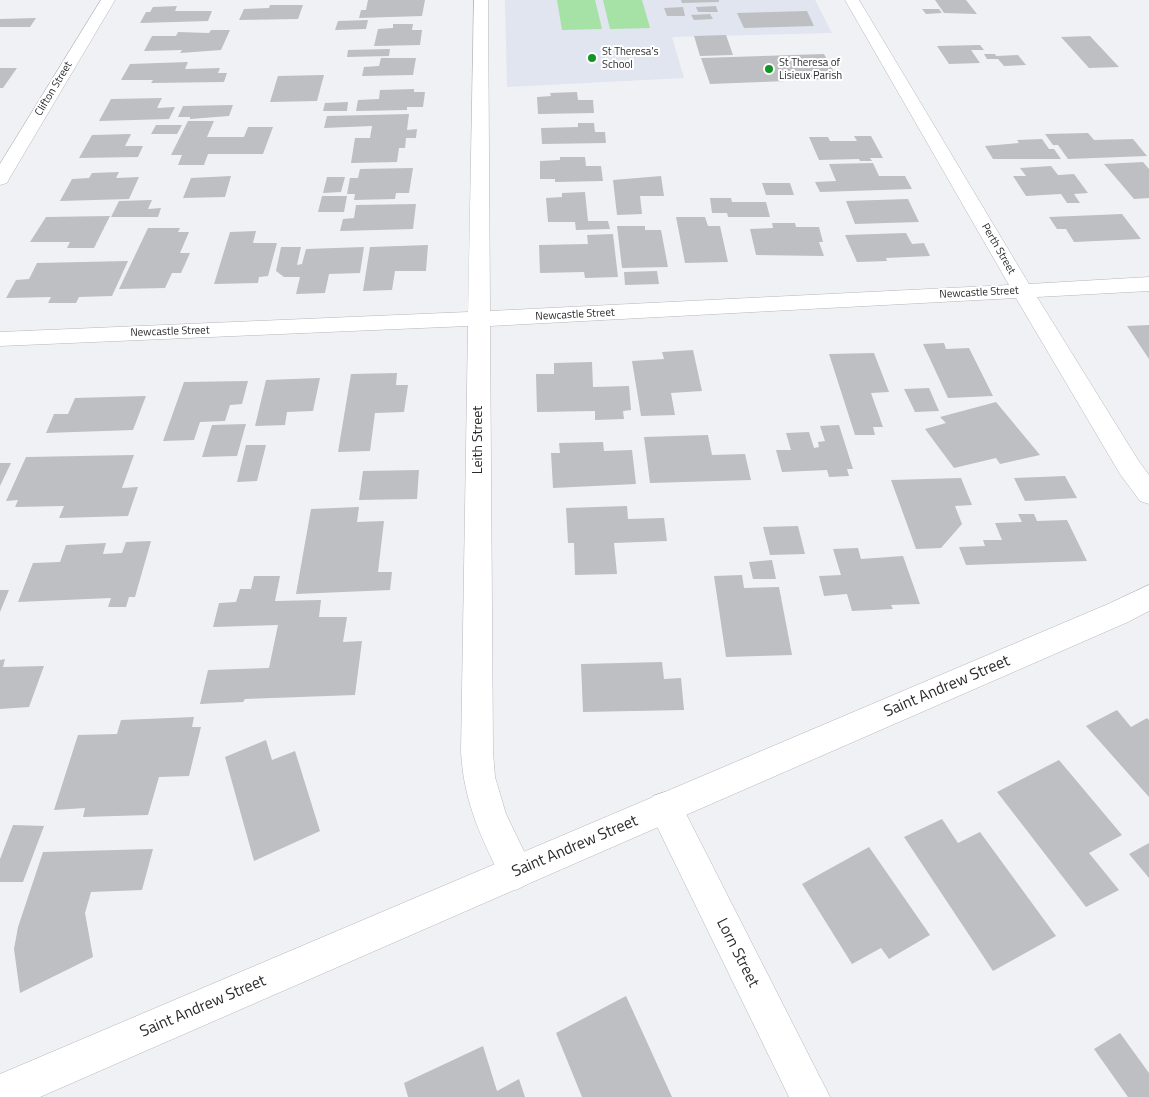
<!DOCTYPE html>
<html>
<head>
<meta charset="utf-8">
<style>
  body { margin:0 }
  canvas { display:block; background:#eff1f4 }
</style>
</head>
<body>
<canvas width="1149" height="1097"></canvas>
<script>
const context = document.querySelector('canvas').getContext('2d');
context.lineJoin = 'round';
function paint(path, color) { context.fillStyle = color; context.fill(path, 'evenodd'); }
function stroke(path, color, width, dash) { context.strokeStyle = color; context.lineWidth = width; context.lineCap = dash ? 'butt' : 'round'; context.setLineDash(dash || []); context.stroke(path); }
function drawText(font, color, halo, rows, align = 'center') {
  context.font = font + ' "Titillium Web",sans-serif'; context.lineWidth = 4; context.setLineDash([]); context.textBaseline = 'middle'; context.strokeStyle = halo; context.fillStyle = color; for (const [text, x, y, turn = 0] of rows) {
    context.save(); context.translate(x, y); context.rotate((+turn || 0) * Math.PI / 180); context.textAlign = isNaN(turn) ? turn : align; if (halo) context.strokeText(text, 0, 0); context.fillText(text, 0, 0); context.restore();
  }
}
paint(new Path2D(`
  M505 0H815L832 33 672 37 684 78 507 87Z`), '#e0e5ef');
paint(new Path2D(`
  M557 0H595L602 29 562 30Z
  M603 0H642L650 28 610 29Z`), '#a6e1a5');
paint(new Path2D(`
  M368 0H425L422 16 359 18 361 10H366Z
  M681 0H719V2L682 3Z
  M935 0H966L977 14 944 13Z
  M270 5H303L298 19 239 20 244 9 269 8Z
  M177 6 175 11H212L208 21 140 23 146 12H150L153 7Z
  M716 6 718 12H698L696 7Z
  M683 7 685 16H667L664 8Z
  M922 9H939L942 13 926 14Z
  M807 11 814 26 744 28 737 13Z
  M710 14 713 19 694 20 691 15Z
  M36 18 30 27H0V19Z
  M368 20 366 29 335 30 338 21Z
  M393 24H413L412 30H422L420 45 374 46 378 29 393 28Z
  M211 30H230L221 50 180 53 182 50 144 51 152 36H176L178 32 209 33Z
  M726 35 733 55 700 56 694 36Z
  M1090 36 1119 67 1089 68 1061 37Z
  M980 45 984 50H971L980 63 949 64 937 46Z
  M390 49 389 56 347 57 348 50Z
  M824 54 838 79 710 84 701 58Z
  M984 54H995L996 56 1018 55 1026 65 1004 66 998 59H987Z
  M381 58H416L413 75 362 76 364 67 379 66Z
  M188 62 185 69 220 68 218 73H227L224 82 151 83 153 80H121L130 64Z
  M0 68H17L3 88H0Z
  M324 75 317 101 270 102 278 76Z
  M414 89V92H425L423 107H407V110L356 111 358 100 379 99 380 90Z
  M577 92 578 100H593L594 113 538 114 537 97 551 96 550 93Z
  M162 98 157 108 175 107 169 119 99 121 111 99Z
  M348 102 347 111H323L325 103Z
  M233 105 229 116 190 119V117H178L183 106Z
  M409 114 407 130 417 129 416 138H406L405 148H399L397 162 351 163 355 138H370L372 126 324 128 327 116Z
  M188 121H214L207 137H244L248 127H273L263 154H208L204 165H178L182 155H171Z
  M578 123H594L595 132H605L606 143 542 144 541 128 578 127Z
  M156 125H182L177 134H151Z
  M1088 133 1094 140 1133 139 1147 156 1068 159 1058 145H1053L1045 134Z
  M131 134 125 146H143L138 157 79 158 92 135Z
  M854 136H871L883 158H870L872 161H860L859 159 819 160 809 137H828L830 141H857Z
  M1042 139 1049 149H1054L1061 159H993L985 146 1019 143 1017 140Z
  M560 157H585L586 166H601L603 181 555 182V179H540V161L560 160Z
  M1143 162 1149 169V198L1134 199 1104 164Z
  M873 163 879 176H905L912 189 820 192 815 182 836 181 829 164Z
  M1051 166 1058 175 1074 174 1088 193 1074 194 1080 203H1067L1061 194 1026 196 1013 176H1026L1020 168Z
  M413 168 409 193H396L395 199 354 200 355 194H347L350 178H358L360 169Z
  M119 172 116 178 139 177 129 199 60 201 72 179 89 178 92 173Z
  M231 176 225 197 183 198 191 178Z
  M661 176 664 196H640L642 214 617 215 613 180Z
  M327 177H345L341 192 323 193Z
  M762 183H790L794 195H766Z
  M585 192 588 221H608L610 229 576 230 575 222H548L546 198 562 197V193Z
  M322 196H347L344 212H318Z
  M710 198H731L732 202H766L770 217H728L727 213H712Z
  M908 199 919 222 855 224 846 201Z
  M152 200 148 209 161 208 158 217H111L119 201Z
  M416 204 413 229 340 231 343 219 354 218 356 205Z
  M1122 214 1141 239 1074 242 1066 229H1057L1049 217Z
  M110 216 94 248H67L70 242H30L46 217Z
  M676 217H705L708 226H720L728 262 685 263Z
  M772 223H795L796 227H819L823 242H819L824 256 756 255 750 229 773 228Z
  M617 226H645V230H661L668 267 622 268Z
  M148 228H180L178 232H189L180 253H190L181 273H172L165 288 119 289Z
  M256 231 253 243H277L268 276 259 277 258 283 214 284 230 232Z
  M906 233 912 244 924 243 930 256 886 258 887 261 857 262 845 235Z
  M613 234 618 277 585 278 584 272 540 273 539 245 588 244 587 235Z
  M428 245 426 271H395L392 290 363 291 370 247Z
  M281 247H301L297 265 302 264 306 249 364 247 360 273 329 274 325 293 296 294 300 277H284L276 271Z
  M128 261 112 296 79 297 76 303H48L51 297 6 298 16 280 29 279 37 263Z
  M657 271 659 284 625 285 624 272Z
  M1149 325V359L1127 326Z
  M944 343 946 349 969 348 993 396 948 398 923 344Z
  M693 350 702 391 671 393 675 415 641 416 632 361 664 359 662 352Z
  M874 353 889 392 871 393 883 427H873L875 435H855L829 354Z
  M592 362 593 387 629 386 631 410 623 411 624 419 595 420V411L537 412 536 374H554V363Z
  M397 373 396 385H408L404 412 375 413 370 451 338 452 351 374Z
  M320 378 313 411 287 412 285 425 255 426 266 380Z
  M248 381 242 404 230 405 225 421 200 422 194 440 163 441 184 382Z
  M929 388 939 411 915 412 904 389Z
  M146 396 133 430 46 433 54 414H68L75 398Z
  M996 402 1040 455 1000 464 996 458 954 468 925 429 946 423 940 417Z
  M246 424 237 456 202 457 212 425Z
  M839 425 853 469H847L849 476 829 477 827 470 782 472 776 450H791L786 433 809 432 814 448 819 447 818 442 825 441 820 426Z
  M708 435 712 455 745 454 751 480 650 483 644 437Z
  M603 442 604 451 632 450 636 484 553 488 551 453H560L559 443Z
  M246 445H266L257 481 237 482Z
  M134 455 122 488 138 487 128 516 59 518 64 506 15 507 18 500 6 501 26 457Z
  M0 463H11L0 486Z
  M419 470 417 499 359 500 363 471Z
  M1065 476 1077 498 1025 501 1014 478Z
  M961 478 972 505 955 506 962 524 941 548 916 549 891 480Z
  M627 506 628 519 664 518 667 541 614 543 617 574 575 575 574 543H568L566 508Z
  M359 507 357 522 384 521 378 572H392L390 590 296 594 311 509Z
  M1018 514H1034L1037 521 1067 520 1087 561 966 565 959 547 985 546 983 540H1002L995 523 1022 522Z
  M798 526 805 554 770 555 763 527Z
  M151 541 135 597H129L126 607H108L111 598 18 602 33 563 60 562 66 545 106 543 103 554 122 553 126 542Z
  M858 548 861 559 903 556 920 604 891 605 893 609 852 611 847 594 824 596 819 576 841 575 833 549Z
  M772 560 776 579H753L749 562Z
  M742 575 744 588 779 587 792 655 726 657 714 576Z
  M254 576H280L275 601 321 600 319 617H347L343 642 362 641 355 695 245 699 243 702 200 704 208 670 269 668 278 625 213 627 219 603 236 602 240 589H251Z
  M0 590H9L0 612Z
  M5 659 3 667 44 666 29 707 0 709V660Z
  M662 662 664 679 681 678 684 710 583 712 581 664Z
  M1117 710 1131 727 1147 718 1149 720V797L1086 726Z
  M194 717 192 727H201L189 776 159 777 148 815 83 817 85 808 54 810 78 735 117 734 121 720Z
  M266 740 272 760 295 751 320 831 254 861 225 757Z
  M1059 760 1122 835 1089 853 1119 890 1086 907 997 792Z
  M942 819 958 843 980 832 1056 936 993 971 904 837Z
  M13 825 44 826 23 882H0V859Z
  M1149 843V878L1129 854Z
  M869 847 930 935 889 959 881 948 852 964 802 884Z
  M153 849 142 890 91 892 85 913 93 957 20 993 14 949 18 927 43 852Z
  M626 996 672 1097H582L556 1033Z
  M1120 1033 1149 1073V1097H1128L1094 1049Z
  M483 1046 497 1091 519 1079 525 1097H408L404 1083Z`), '#bebfc2');
const minor = new Path2D(`
  M101 0H115L9 179 7 183 0 185V164Z
  M474 0H488L490 311 1009 285 845 0H859L1029 284 1149 277V291L1037 297 1138 460 1149 475V504L1140 501 1120 474 1016 298 490 326 493 752 495 777 506 814 534 872 528 884 516 890 504 884C482 839 464 804 461 752L468 326 0 346V332L468 312Z
  M665 792 677 796 830 1097H789L648 808 653 796Z`);
const tertiary = new Path2D(`
  M1149 585V611L1128 622 40 1097H0V1074L1108 604Z`);
stroke(minor, '#b6b7ba', 1);
stroke(tertiary, '#b6b7ba', 1);
paint(minor, '#fff');
paint(tertiary, '#fff');
for (const [x, y, r, color] of [
  [592,58,5,"#139426"],
  [769,69,5,"#139426"]
]) { const dot = new Path2D(); dot.arc(x, y, r, 0, 2 * Math.PI); context.fillStyle = color; context.fill(dot); stroke(dot, '#fff', 2); }
drawText('11px', '#2b2b2d', '#fff', [
  ["St Theresa's",602,52],
  ["School",602,65],
  ["St Theresa of",779,63],
  ["Lisieux Parish",779,76]
], 'left');
drawText('11px', '#2b2b2d', '#fff', [
  ["Clifton Street",54,89,-59],
  ["Perth Street",998,249,60],
  ["Newcastle Street",979,293,-3],
  ["Newcastle Street",575,315,-3],
  ["Newcastle Street",170,332,-2]
]);
drawText('14px', '#2b2b2d', '#fff', [
  ["Leith Street",479,440,-90]
]);
drawText('16px', '#2b2b2d', '#fff', [
  ["Saint Andrew Street",947,687,-23],
  ["Saint Andrew Street",575,847,-23],
  ["Lorn Street",737,953,63],
  ["Saint Andrew Street",203,1007,-23]
]);
</script>
</body>
</html>
